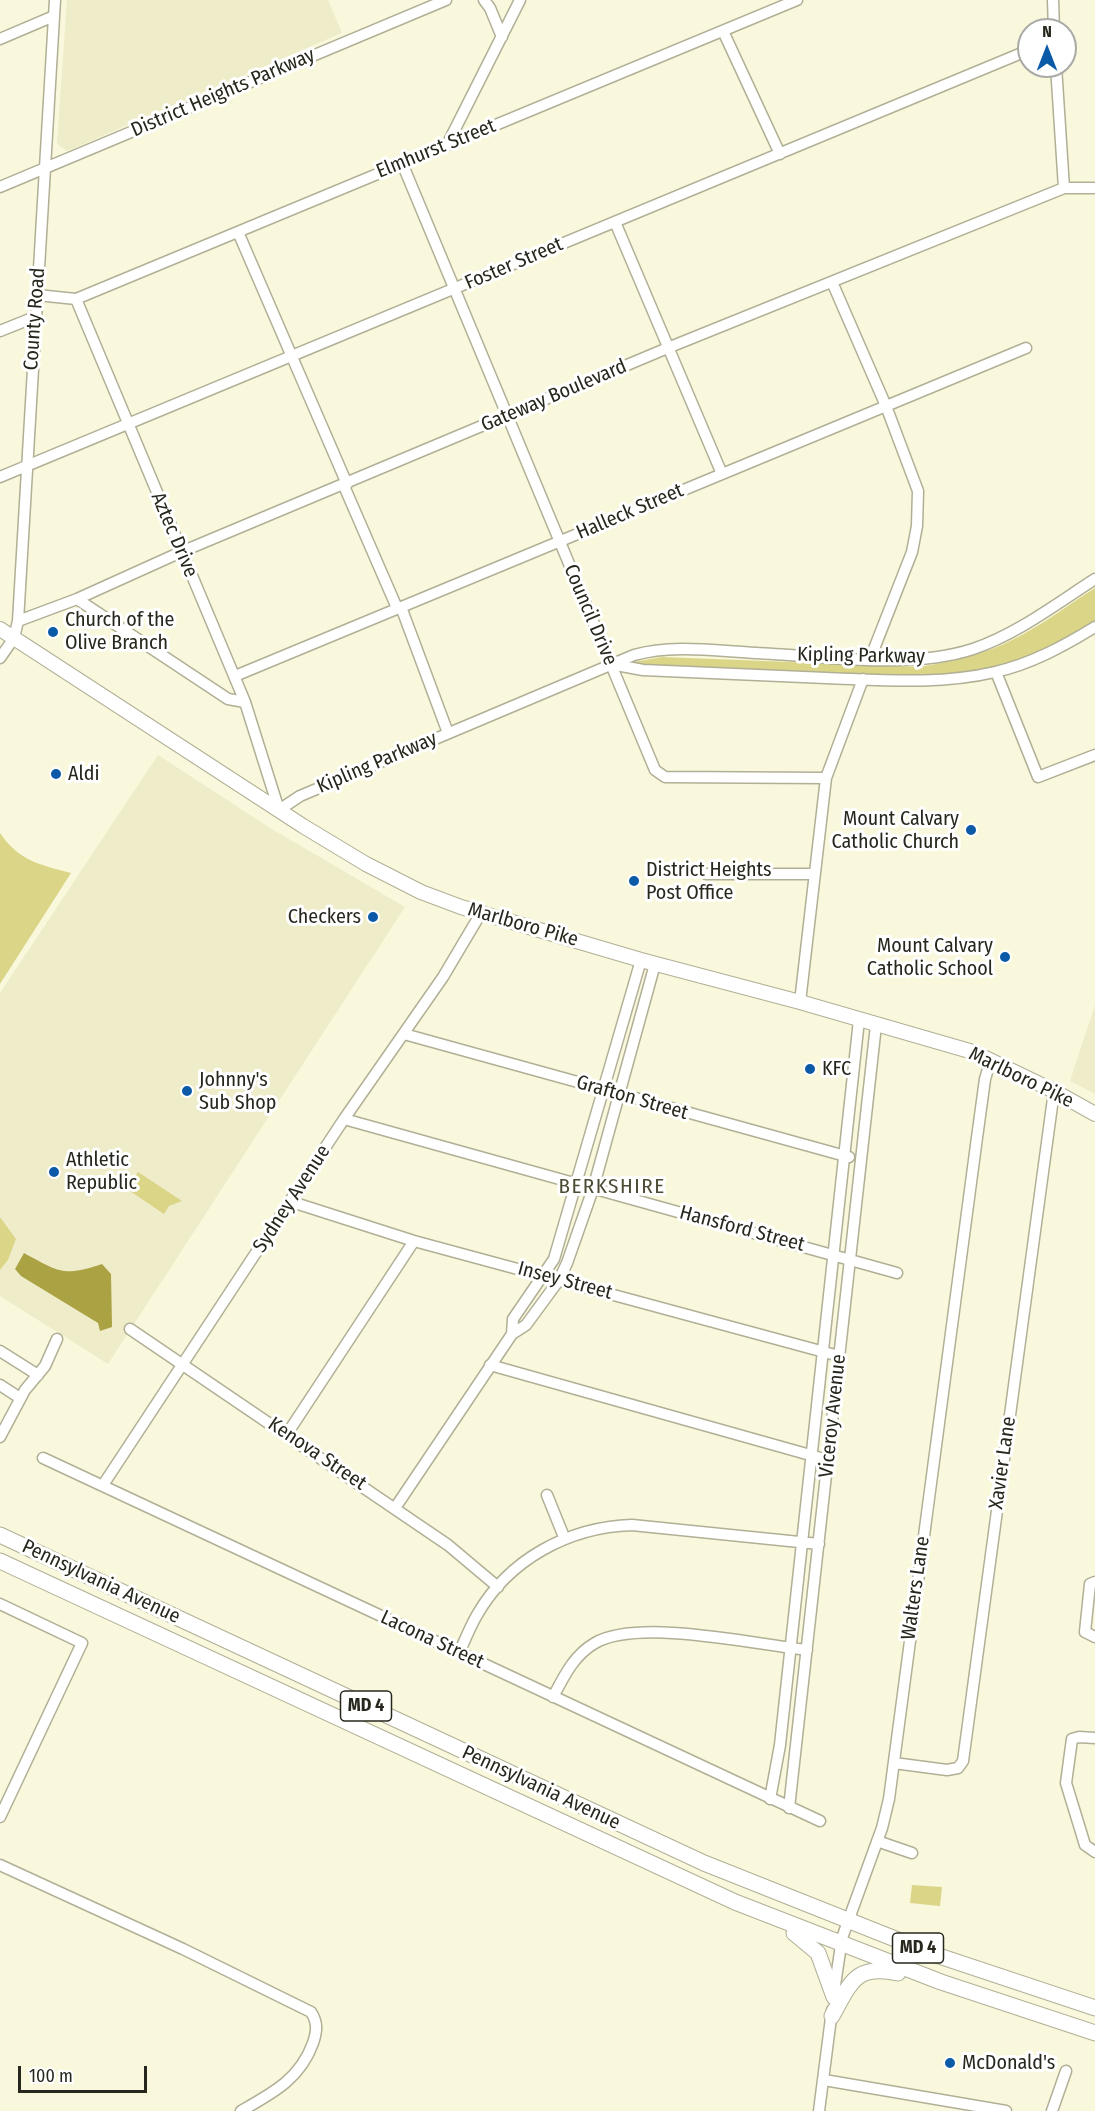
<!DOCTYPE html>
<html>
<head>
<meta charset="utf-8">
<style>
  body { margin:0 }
  #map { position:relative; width:1095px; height:2111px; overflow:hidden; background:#f9f8dc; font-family:"Fira Sans Condensed",sans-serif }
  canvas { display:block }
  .north { position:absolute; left:1017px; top:18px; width:60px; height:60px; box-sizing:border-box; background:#fff; border:2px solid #a9a9a5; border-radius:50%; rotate:0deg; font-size:16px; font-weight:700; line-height:24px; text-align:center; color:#28271d }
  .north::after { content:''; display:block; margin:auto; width:21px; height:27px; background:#0a5aa8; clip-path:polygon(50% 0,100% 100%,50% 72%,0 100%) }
  .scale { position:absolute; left:18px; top:2066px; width:129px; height:27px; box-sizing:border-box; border:3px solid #28271d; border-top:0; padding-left:8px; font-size:18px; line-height:21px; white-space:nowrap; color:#28271d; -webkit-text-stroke:4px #fff; paint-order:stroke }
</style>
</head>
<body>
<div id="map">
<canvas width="1095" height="2111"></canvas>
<div class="north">N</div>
<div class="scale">100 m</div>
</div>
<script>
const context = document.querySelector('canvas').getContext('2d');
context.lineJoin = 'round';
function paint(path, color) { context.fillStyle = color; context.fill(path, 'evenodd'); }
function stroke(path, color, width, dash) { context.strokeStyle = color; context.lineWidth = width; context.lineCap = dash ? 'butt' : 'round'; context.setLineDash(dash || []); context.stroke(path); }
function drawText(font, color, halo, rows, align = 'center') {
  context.font = font + ' "Fira Sans Condensed",sans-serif'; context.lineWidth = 6; context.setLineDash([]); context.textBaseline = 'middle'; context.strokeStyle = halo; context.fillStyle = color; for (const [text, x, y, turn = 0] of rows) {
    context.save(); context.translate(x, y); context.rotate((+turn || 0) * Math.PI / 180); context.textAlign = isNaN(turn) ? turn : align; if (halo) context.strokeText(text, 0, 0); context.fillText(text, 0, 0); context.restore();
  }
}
paint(new Path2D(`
  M67 0H328L342 33 67 151 57 144Z
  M158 755 270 828 405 907 108 1364 0 1296V1270L8 1260 16 1239 0 1217V993Z
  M1095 1005V1094L1070 1081Z`), '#eeecc9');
paint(new Path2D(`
  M1095 588V624L1032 656 1001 667 937 678 631 665 633 662 662 657 919 667C950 662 984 655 1012 640 1041 626 1068 605 1095 588Z
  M0 833C18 860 40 865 71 873L0 984Z
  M138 1172 182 1201 169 1206 164 1214 127 1189Z
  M0 1217 16 1239 8 1260 0 1270Z
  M912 1885 942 1887 940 1906 910 1903Z`), '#dbd588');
paint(new Path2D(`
  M24 1253C59 1272 63 1277 102 1264L111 1274 112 1327 100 1331 98 1323 21 1276 15 1269Z`), '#aba243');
const minor = new Path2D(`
  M484 0 490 8 502 37
  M1053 0 1054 30
  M723 31 780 154
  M0 39 54 16
  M1056 66 1064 188
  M448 143 520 0
  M402 163 655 770 665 777 826 778
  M0 187 446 0
  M615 222 722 474
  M238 232 347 484
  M832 282 886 406 918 491 917 526 912 552 870 659
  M37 295 76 299 245 702 279 810 300 796 634 655C673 644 716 651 756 653 824 656 909 670 973 649 1017 634 1056 604 1095 579
  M76 299 797 0
  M0 331 35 317
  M0 477 1029 50
  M344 486 397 608
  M77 599 228 699 245 702
  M401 607 448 733
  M18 621 77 599 181 552 670 347 1064 188H1095
  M0 658 14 638 18 621 55 0
  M611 664 643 670C704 673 765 675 826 678 883 680 939 685 995 672 1031 664 1064 646 1095 627
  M996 672 1038 777 1095 755
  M235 676 1026 348
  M706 874H814
  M800 1002 826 778 863 679
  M404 1034 849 1157
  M344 1119 897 1273
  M292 1202 414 1241 839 1356
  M130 1329 448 1545 498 1587
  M512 1334 513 1319 554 1259 641 960
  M0 1351 38 1375
  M490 1365 828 1460
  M0 1385 20 1398
  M287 1434 414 1241
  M0 1437 25 1390 45 1366 57 1339
  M43 1458 820 1821
  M103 1485 344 1119 443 977 481 913
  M547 1495 564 1537
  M395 1508 512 1334 526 1325 559 1280 567 1263 593 1189 655 964
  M1095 1582 1090 1584 1085 1632 1095 1637
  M0 1604 82 1643 0 1817
  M459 1653C465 1640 470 1627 477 1615 509 1559 569 1527 632 1525L819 1544
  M553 1697C564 1676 574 1655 595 1643 639 1618 754 1644 807 1650
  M1095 1738 1079 1737 1072 1739 1066 1783 1085 1845 1095 1852
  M894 1763 947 1770 958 1768 963 1761 1054 1091
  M770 1799 780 1745 859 1020
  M789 1808 876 1025
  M877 1841 912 1853
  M0 1865 183 1949 311 2012C318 2023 317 2031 313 2043 300 2079 273 2093 241 2111
  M834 1992 842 1938 882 1828 889 1799 976 1145 985 1079 991 1059
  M824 2080 1006 2111
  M819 2111 832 2010
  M1052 2111 1066 2071`);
const major = new Path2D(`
  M0 629 303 826 366 864 421 892 461 907 641 960 800 1002 973 1052 1054 1091 1095 1114`);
const highway = new Path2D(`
  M0 1535 704 1863 933 1954 1095 2008
  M0 1561 735 1902 941 1982 1095 2033
  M794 1933 818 1953 834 1997
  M832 2016C851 1982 855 1964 898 1973`);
stroke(minor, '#b1af95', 13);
stroke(major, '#b1af95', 16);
stroke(highway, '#b1af95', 17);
stroke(minor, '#fff', 10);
stroke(major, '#fff', 14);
stroke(highway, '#fff', 15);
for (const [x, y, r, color] of [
  [53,632,6,"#0a5aa8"],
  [56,774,6,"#0a5aa8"],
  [971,830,6,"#0a5aa8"],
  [634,881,6,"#0a5aa8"],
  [373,917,6,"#0a5aa8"],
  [1005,957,6,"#0a5aa8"],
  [810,1069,6,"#0a5aa8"],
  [187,1091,6,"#0a5aa8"],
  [54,1172,6,"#0a5aa8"],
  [950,2063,6,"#0a5aa8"]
]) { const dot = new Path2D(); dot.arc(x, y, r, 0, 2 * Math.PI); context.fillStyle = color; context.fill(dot); stroke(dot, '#fff', 2); }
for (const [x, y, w] of [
  [366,1706,51],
  [918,1948,51]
]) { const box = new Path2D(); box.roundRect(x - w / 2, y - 15, w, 30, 4.5); context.fillStyle = '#fff'; context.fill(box); stroke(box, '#28271d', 1.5); }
drawText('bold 18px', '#28271d', null, [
  ["MD 4",366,1706],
  ["MD 4",918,1948]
]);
drawText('20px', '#28271d', '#fff', [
  ["District Heights Parkway",223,93,-23],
  ["Elmhurst Street",436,149,-22],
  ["Foster Street",514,264,-23],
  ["County Road",35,319,-86],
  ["Gateway Boulevard",554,396,-23],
  ["Halleck Street",630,512,-23],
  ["Aztec Drive",174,535,67],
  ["Council Drive",590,615,67],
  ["Kipling Parkway",861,656,1],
  ["Kipling Parkway",377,763,-23],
  ["Marlboro Pike",523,925,16],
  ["Marlboro Pike",1021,1078,26],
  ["Grafton Street",632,1098,16],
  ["Sydney Avenue",292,1199,-57],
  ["Hansford Street",742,1229,15],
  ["Insey Street",565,1281,15],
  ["Viceroy Avenue",833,1416,-84],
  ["Kenova Street",317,1454,34],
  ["Xavier Lane",1003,1463,-82],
  ["Pennsylvania Avenue",101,1582,25],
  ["Walters Lane",916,1588,-82],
  ["Lacona Street",432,1640,25],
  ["Pennsylvania Avenue",541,1788,25]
]);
drawText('20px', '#28271d', '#fff', [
  ["Church of the",65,620],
  ["Olive Branch",65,643],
  ["Aldi",68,774],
  ["Mount Calvary",959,819,"right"],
  ["Catholic Church",959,842,"right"],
  ["District Heights",646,870],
  ["Post Office",646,893],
  ["Checkers",361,917,"right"],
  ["Mount Calvary",993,946,"right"],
  ["Catholic School",993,969,"right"],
  ["KFC",822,1069],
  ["Johnny's",199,1080],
  ["Sub Shop",199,1103],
  ["Athletic",66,1160],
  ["Republic",66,1183],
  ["McDonald's",962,2063]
], 'left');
context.letterSpacing = '1.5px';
drawText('21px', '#4d4b34', '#fff', [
  ["BERKSHIRE",612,1187]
]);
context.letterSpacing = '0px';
</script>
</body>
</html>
